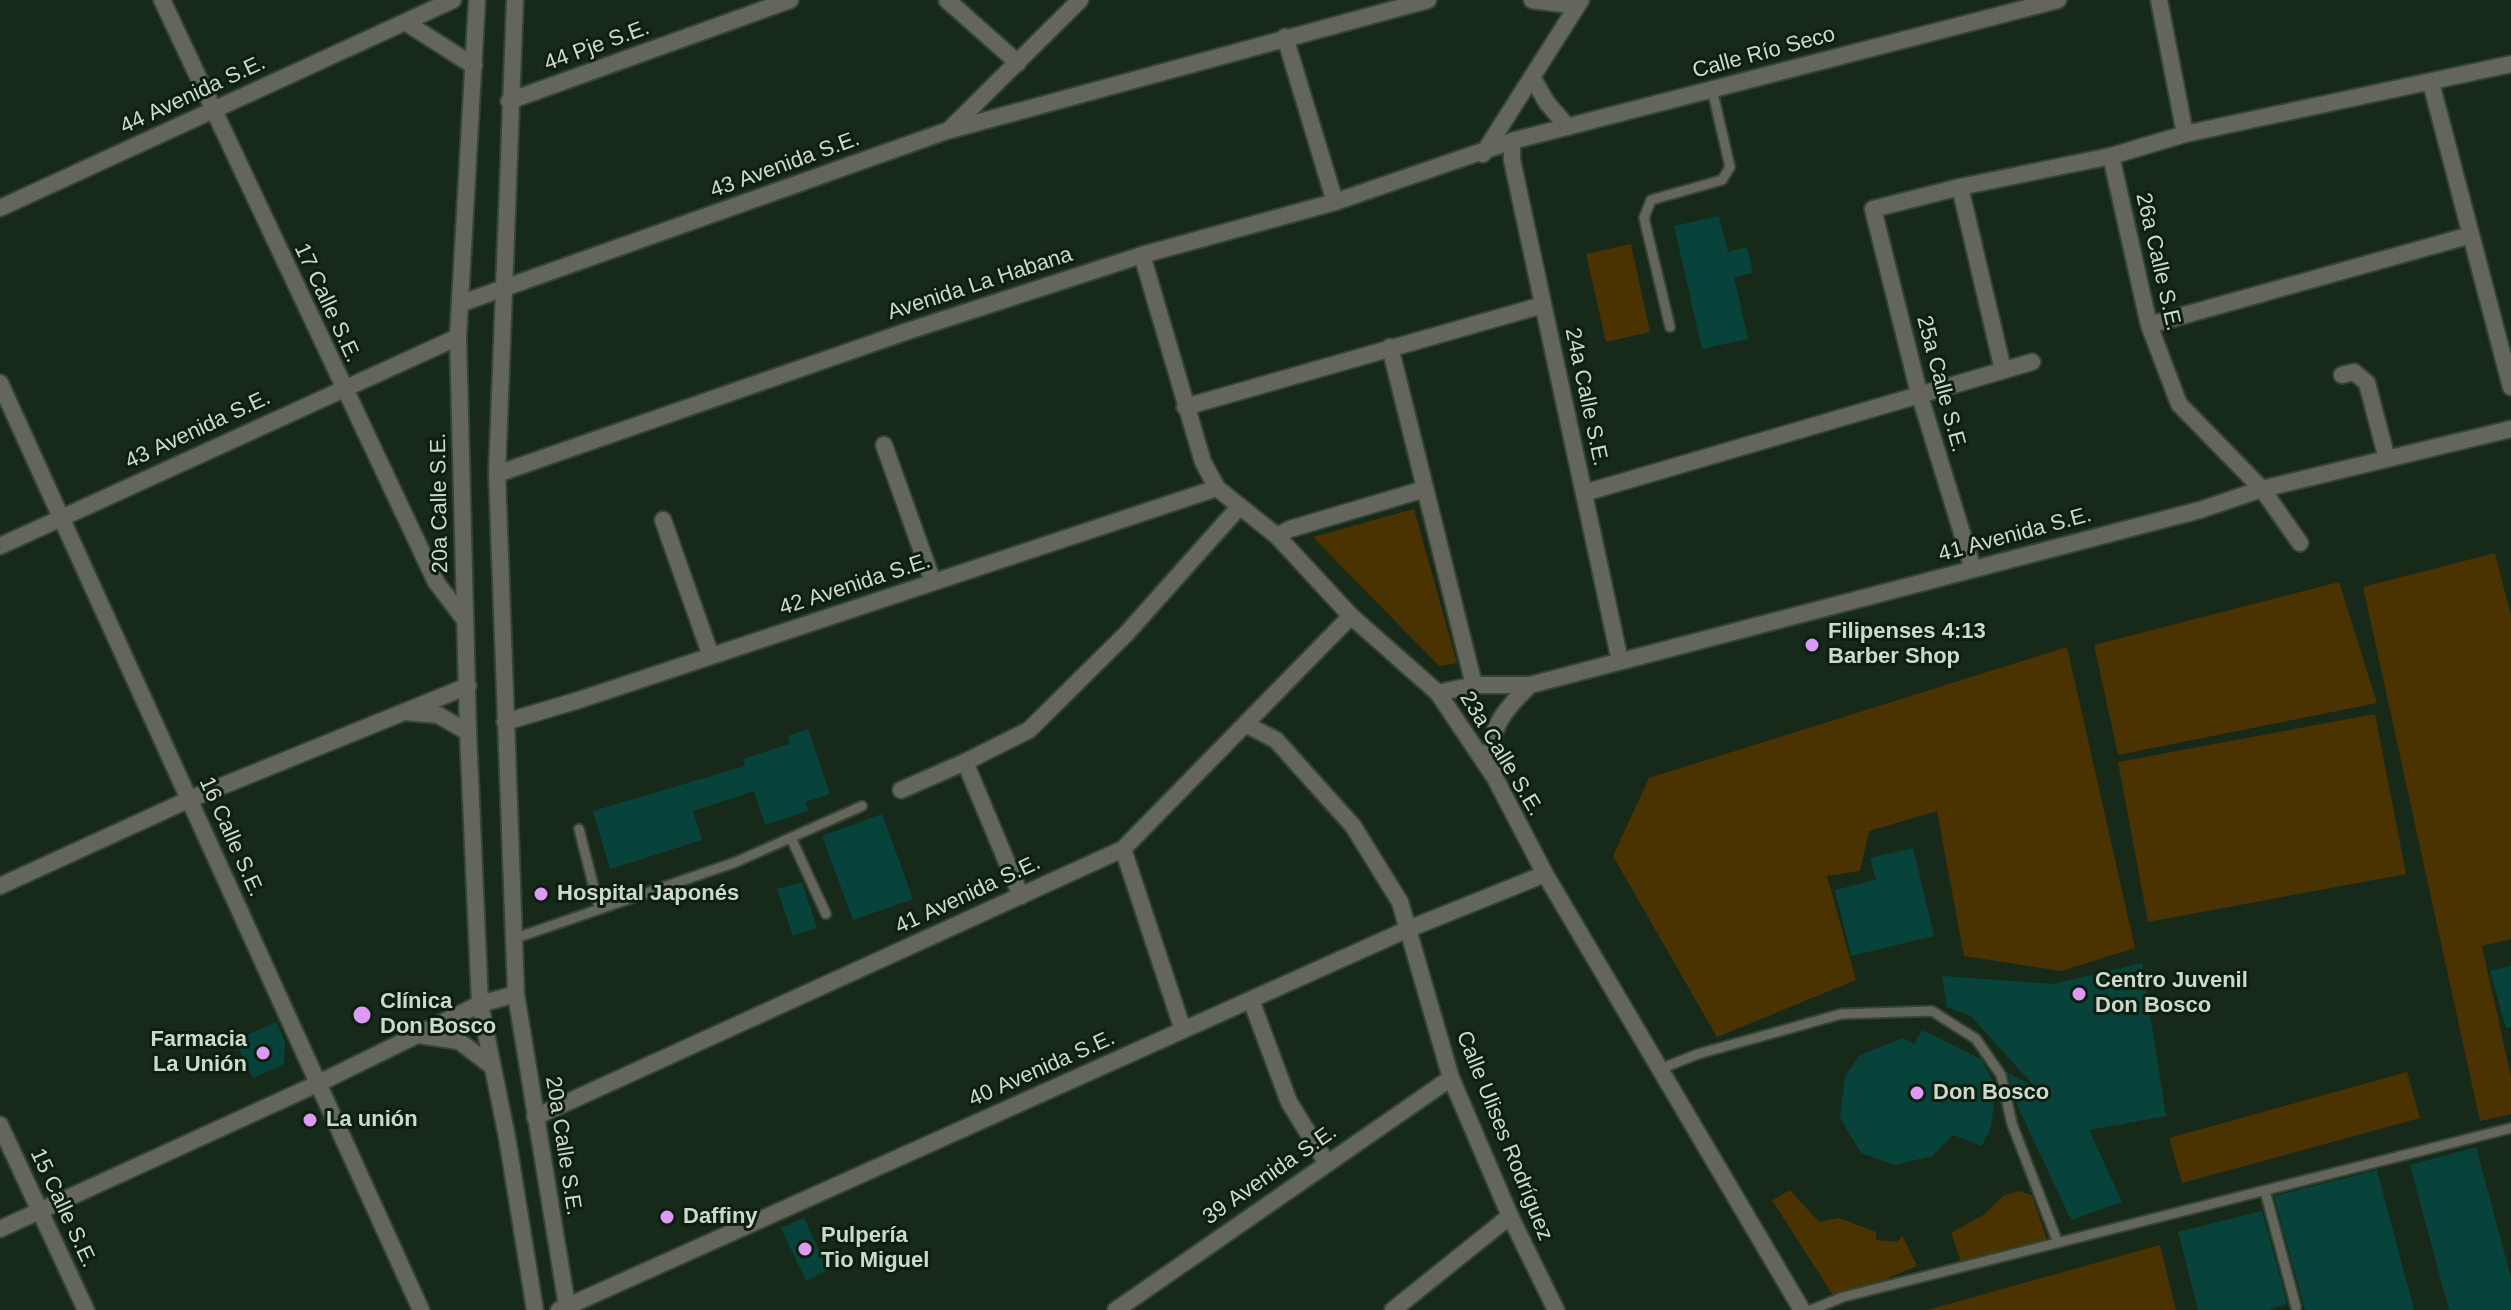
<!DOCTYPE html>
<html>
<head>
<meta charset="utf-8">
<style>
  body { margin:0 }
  canvas { display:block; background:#172919 }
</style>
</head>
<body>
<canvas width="2511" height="1310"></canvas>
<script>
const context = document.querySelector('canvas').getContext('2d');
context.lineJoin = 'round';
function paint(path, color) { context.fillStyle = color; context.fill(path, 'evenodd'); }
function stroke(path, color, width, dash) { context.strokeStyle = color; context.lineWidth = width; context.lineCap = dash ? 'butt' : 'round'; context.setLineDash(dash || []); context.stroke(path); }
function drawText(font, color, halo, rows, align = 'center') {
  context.font = font + ' Arial,sans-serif'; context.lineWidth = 6; context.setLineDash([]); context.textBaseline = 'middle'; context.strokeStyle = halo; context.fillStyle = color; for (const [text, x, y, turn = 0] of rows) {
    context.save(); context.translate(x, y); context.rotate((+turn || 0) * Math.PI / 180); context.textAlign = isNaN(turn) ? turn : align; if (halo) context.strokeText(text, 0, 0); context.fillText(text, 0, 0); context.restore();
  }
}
paint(new Path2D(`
  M1631 244 1650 332 1606 342 1586 254Z
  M1414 509 1457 663 1439 666 1313 537Z
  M2495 553 2511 616V939L2482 946 2511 1077V1114L2480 1121 2363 587Z
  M2339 582 2377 703 2118 755 2094 645Z
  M2067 647 2135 948 2061 971 1964 956 1937 811 1869 831 1860 871 1827 876 1856 980 1717 1037 1613 856 1649 778Z
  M2375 714 2406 874 2148 922 2118 762Z
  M2407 1072 2420 1118 2182 1183 2169 1138Z
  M1790 1190 1819 1222 1839 1218 1876 1232V1240L1898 1242 1902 1235 1917 1266 1836 1300 1772 1200Z
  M2019 1191 2032 1195 2047 1240 1961 1262 1951 1233 1985 1214 2003 1196Z
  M2160 1245 2176 1310H1927Z`), '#4a3201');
paint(new Path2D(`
  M1719 216 1728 252 1747 247 1753 273 1734 277 1748 339 1702 349 1674 226Z
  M808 729 830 794 805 802 808 811 765 825 754 791 693 811 702 840 610 869 593 811 745 766 743 759 790 744 788 736Z
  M882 814 913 899 853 920 822 836Z
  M1913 848 1934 936 1851 956 1835 890 1876 880 1870 858Z
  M802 882 817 928 793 936 777 889Z
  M2142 963 2166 1116 2089 1130 2122 1202 2071 1220 2014 1098 2008 1073 2035 1087 1971 1016 1947 1007 1942 976 2054 984Z
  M2511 966V1027L2506 1028 2490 971Z
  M276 1022 285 1041 284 1064 253 1078 235 1041Z
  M1922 1030 1981 1059 1996 1087 1991 1127 1982 1146 1953 1135 1932 1156 1895 1165 1861 1153 1840 1118 1845 1077 1860 1055 1903 1038 1914 1044Z
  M2476 1147 2511 1278V1310H2449L2410 1165Z
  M2377 1170 2414 1310H2305L2274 1196Z
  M2262 1211 2287 1303 2269 1310H2198L2178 1232Z
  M804 1218 828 1270 806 1281 781 1228Z`), '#08433b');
const service = new Path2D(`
  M1670 327 1644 218 1651 200 1722 180 1730 167 1712 89
  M579 829 599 908
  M792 840 826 914
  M513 939 736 862 862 806
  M1660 1069 1698 1054 1841 1014 1932 1011 1976 1039 2001 1075 2012 1124 2058 1243
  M2265 1191 2296 1307
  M1811 1310 1843 1297 2511 1128`);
const minor = new Path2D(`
  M162 0 436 582 464 619
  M947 0 1018 63
  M1532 0 1577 6
  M2159 0 2185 134 2111 156 2149 325 2179 404 2262 489 2300 543
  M405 22 474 66
  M1285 37 1335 202
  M1532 77 1547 103 1568 127
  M2431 83 2511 387
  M509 101 790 0
  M950 130 1428 0
  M2185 134 2511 64
  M1512 141V160L1620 661
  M1483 154 1581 0
  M1960 187 2003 370
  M0 208 453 0
  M1142 255 1203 462 1217 488 1277 536 1351 616 1438 693 1495 778 1545 874 1802 1310
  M462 303 949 130 1080 0
  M2149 325 2471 235
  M1390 347 1474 685
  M2342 375 2354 372 2367 383 2387 459
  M0 383 421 1310
  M1185 407 1543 305
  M884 445 933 582
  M497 474 905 332 1142 255 1335 202 1512 141 2058 0
  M1584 493 2032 362
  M663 520 711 656
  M1277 536 1290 529 1425 489
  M0 546 458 337
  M1973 569 1919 393 1873 209 1960 187 2111 156
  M1438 693 1474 685H1530L2200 510 2262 489 2511 429
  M505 722 579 700 1217 488
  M1247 725 1276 740 1353 826 1400 902 1451 1078 1510 1216 1556 1310
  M965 762 1021 896
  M1494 772C1484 733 1503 711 1530 685
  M901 790 965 762 1029 730 1127 633 1240 506
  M1123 849 1183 1030
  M0 886 190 799 468 686
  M1251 1000 1289 1102 1326 1162
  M535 1117 1123 849 1351 616
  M0 1125 86 1310
  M559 1310 1406 930 1545 874
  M1116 1310 1451 1078
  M1393 1310 1510 1216`);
const tertiary = new Path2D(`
  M477 0 458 337 468 732 480 1004 507 1137 535 1310
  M515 0 497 474 516 994 567 1306
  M405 712 438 715 468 732
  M419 1035 459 1041 493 1067
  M0 1229 317 1084 480 1004 516 994`);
stroke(service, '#344536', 13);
stroke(minor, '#344536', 20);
stroke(tertiary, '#344536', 20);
stroke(service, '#65665b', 9);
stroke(minor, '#65665b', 16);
stroke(tertiary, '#65665b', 16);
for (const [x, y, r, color] of [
  [1812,645,8,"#dd99f3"],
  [541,894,8,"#dd99f3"],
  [2079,994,8,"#dd99f3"],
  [362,1015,10,"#dd99f3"],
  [263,1053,8,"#dd99f3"],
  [1917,1093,8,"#dd99f3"],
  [310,1120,8,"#dd99f3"],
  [667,1217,8,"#dd99f3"],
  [805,1249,8,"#dd99f3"]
]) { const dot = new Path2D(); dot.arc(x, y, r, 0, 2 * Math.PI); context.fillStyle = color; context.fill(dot); stroke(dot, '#0e1f10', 3); }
drawText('22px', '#ced9ce', '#0e1f10', [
  ["44 Pje S.E.",597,46,-20],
  ["Calle Río Seco",1764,53,-15],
  ["44 Avenida S.E.",193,95,-25],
  ["43 Avenida S.E.",785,165,-20],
  ["26a Calle S.E.",2158,262,77],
  ["Avenida La Habana",980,284,-18],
  ["17 Calle S.E.",327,303,65],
  ["25a Calle S.E.",1941,384,75],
  ["24a Calle S.E.",1586,397,78],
  ["43 Avenida S.E.",198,430,-25],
  ["20a Calle S.E.",440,503,-91],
  ["41 Avenida S.E.",2015,535,-15],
  ["42 Avenida S.E.",855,585,-18],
  ["23a Calle S.E.",1501,754,59],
  ["16 Calle S.E.",231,837,66],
  ["41 Avenida S.E.",968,895,-25],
  ["40 Avenida S.E.",1042,1069,-24],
  ["Calle Ulises Rodríguez",1504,1136,68],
  ["20a Calle S.E.",563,1146,81],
  ["39 Avenida S.E.",1270,1175,-35],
  ["15 Calle S.E.",63,1208,65]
]);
drawText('bold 22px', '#ced9ce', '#0e1f10', [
  ["Filipenses 4:13",1828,632],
  ["Barber Shop",1828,657],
  ["Hospital Japonés",557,894],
  ["Centro Juvenil",2095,981],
  ["Don Bosco",2095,1006],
  ["Clínica",380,1002],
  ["Don Bosco",380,1027],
  ["Farmacia",247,1040,"right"],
  ["La Unión",247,1065,"right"],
  ["Don Bosco",1933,1093],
  ["La unión",326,1120],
  ["Daffiny",683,1217],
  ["Pulpería",821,1236],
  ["Tio Miguel",821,1261]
], 'left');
</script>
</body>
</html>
